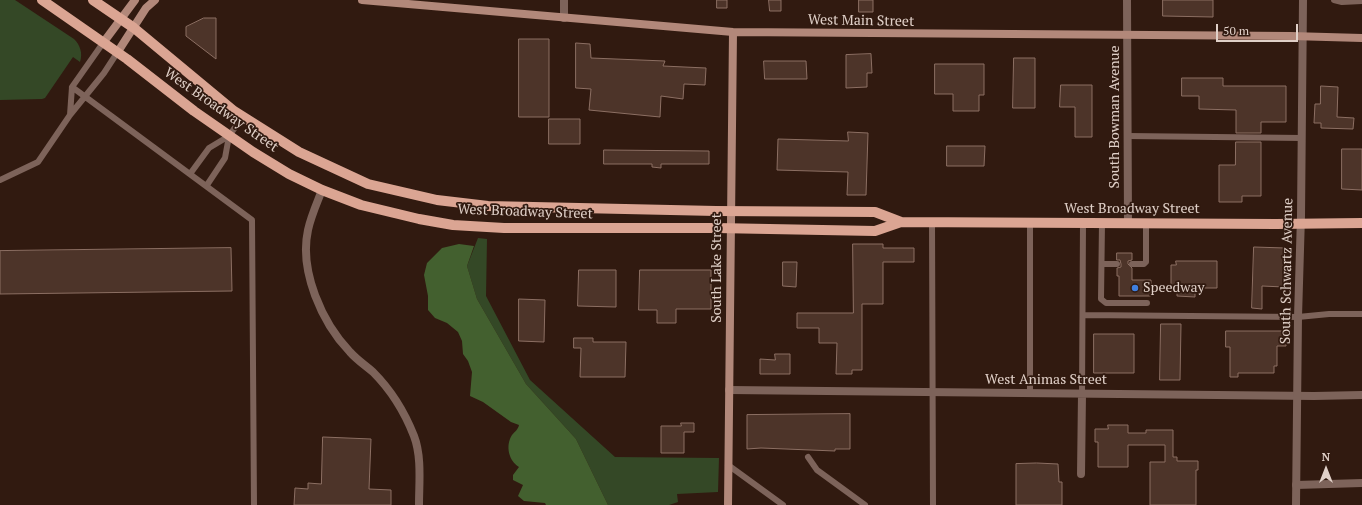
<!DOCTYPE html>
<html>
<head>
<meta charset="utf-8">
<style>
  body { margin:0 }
  #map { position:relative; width:1362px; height:505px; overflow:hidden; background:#311a10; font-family:"PT Serif",serif }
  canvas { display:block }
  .north { position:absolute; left:1306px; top:449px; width:40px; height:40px; -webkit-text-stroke:3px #311a10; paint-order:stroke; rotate:0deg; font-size:11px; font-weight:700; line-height:16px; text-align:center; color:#e0d0c8 }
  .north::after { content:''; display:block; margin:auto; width:14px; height:18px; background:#e0d0c8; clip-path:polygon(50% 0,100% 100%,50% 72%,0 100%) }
  .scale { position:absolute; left:1216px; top:24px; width:82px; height:18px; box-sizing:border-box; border:2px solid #e0d0c8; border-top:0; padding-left:5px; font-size:12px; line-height:14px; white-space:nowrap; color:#e0d0c8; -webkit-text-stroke:3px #311a10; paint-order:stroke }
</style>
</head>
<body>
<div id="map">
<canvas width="1362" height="505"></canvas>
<div class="north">N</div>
<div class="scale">50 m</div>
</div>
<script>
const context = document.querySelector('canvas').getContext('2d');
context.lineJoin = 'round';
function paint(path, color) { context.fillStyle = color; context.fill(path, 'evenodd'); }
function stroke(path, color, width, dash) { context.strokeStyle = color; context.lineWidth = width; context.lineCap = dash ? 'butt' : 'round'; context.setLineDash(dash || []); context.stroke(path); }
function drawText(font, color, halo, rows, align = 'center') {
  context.font = font + ' "PT Serif",serif'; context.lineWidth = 3.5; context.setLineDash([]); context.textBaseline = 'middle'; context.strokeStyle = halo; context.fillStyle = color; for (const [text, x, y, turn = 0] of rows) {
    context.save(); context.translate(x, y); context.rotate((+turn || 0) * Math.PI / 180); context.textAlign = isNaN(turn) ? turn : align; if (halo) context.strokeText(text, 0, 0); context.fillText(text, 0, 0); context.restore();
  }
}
paint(new Path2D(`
  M0 0H15L74 39C80 45 83 53 80 62L73 57 45 98 42 99 0 100Z
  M478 238 487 239 486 296 530 380 615 457 719 458 718 492 677 494 678 502 669 505H608L576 439 526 384 477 299 467 266Z`), '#344826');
paint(new Path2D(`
  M459 244 474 246 467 266 477 299 526 384 576 439 608 505H546L545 503 524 501 518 496 523 485 513 480V475L519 467C509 461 505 446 512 435 515 431 518 430 519 425L511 422 483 402 470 396 472 372 468 361 463 354 462 341 458 332 447 323 435 318 428 310V296L424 275 427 263 442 248Z`), '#43602f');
const building = new Path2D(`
  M717 0H727V8H717Z
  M769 0H781V11H770Z
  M859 0H873V12H859Z
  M1163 0H1213V17L1163 16Z
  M204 18H216V59L186 36V27Z
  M519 39H549V117H519Z
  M576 43 590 44 591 58 665 61 663 66 706 68 705 85 684 84 683 99 661 96 660 117 589 110 591 89 576 88Z
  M871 54 872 73H867V87L846 88V55Z
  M1014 58H1035V108H1013Z
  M764 61H806L807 79H765Z
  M935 64H984V95H979V111H953V94H935Z
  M1182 78H1223V86H1286V122H1261V133H1236V110L1199 109V96H1182Z
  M1061 85H1092V137H1075V107H1060Z
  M1321 86 1338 87 1337 117 1354 118 1353 129 1321 128V123H1314L1315 104H1320Z
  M549 119H580V144H549Z
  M848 132 868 133 866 195H847L848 172 777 170 778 139 848 141Z
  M1236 142H1261V196H1242V202H1219V165H1235Z
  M947 146H985L984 166H947Z
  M1342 149H1362V190L1342 189Z
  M604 150 709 151V164H661V168L652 167V164H604Z
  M853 244H883V248H914V262H883V304H862V370H852V374H836L837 343H819V328H797V313H853Z
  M1254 247 1285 248 1284 287 1262 286V309L1252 308Z
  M231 248 232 291 0 294V251Z
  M1117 253H1132V260L1128 261V264L1132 268V280H1151V296H1119V276H1117V268L1121 267V264L1120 260H1117Z
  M1176 261H1217V288H1195V297L1177 296V287H1171V265H1176Z
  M783 262H797L796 287 783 286Z
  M579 270H616V307L578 306Z
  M640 270H711V309H676V323H657V310H639Z
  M519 299 545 300 544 342 519 341Z
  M1161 324H1181L1180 380H1160Z
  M1226 331H1286V346H1277V366H1274V373H1238V377H1230V347H1226Z
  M1094 334H1134V373H1094Z
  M574 338H593V342H626L625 377H580L581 348H574Z
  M775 354H790V374H760V359L775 360Z
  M850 414V449H835V451L761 448 747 449V415Z
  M681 423H694V432H684V453H661V426H681Z
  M1108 425H1128V433H1146V430H1173V457H1177V461H1198V470H1196V505H1150V462H1165V445H1128V467H1098V442H1095V429H1108Z
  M323 437 371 439 369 489 391 490V505H294L295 488 308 489V483L321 484Z
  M1037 463 1058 464 1059 482H1062V505H1016V464Z`);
paint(building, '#4d3429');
stroke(building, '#8c6f63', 1);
stroke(new Path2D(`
  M1334 0 1342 2 1362 1
  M72 87 252 220 254 505
  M70 115 72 87 103 43
  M1128 136 1302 138
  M190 174 209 148 229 136 243 116
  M0 180 38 162 70 115 104 73 117 53
  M207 185 225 158 229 136
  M932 222 933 505
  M1030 223V393
  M1102 223 1101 299 1106 303H1147
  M1102 264H1117
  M1132 264H1144L1146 262V223
  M1083 315 1298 317 1329 314H1362
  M1082 394 1083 223
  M808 457 817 470 865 505
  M728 465 783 505`), '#7d635a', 6);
stroke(new Path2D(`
  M1127 0 1128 223
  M564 18V0
  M322 190C317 203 311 216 308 230 299 271 322 323 350 352 357 360 365 365 373 372 390 389 405 413 414 436 422 457 419 483 419 505
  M729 390 1314 396 1362 395
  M1081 474 1082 394
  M1296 485 1362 483`), '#7d635a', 8);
stroke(new Path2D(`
  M1296 505 1298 317 1301 216 1303 0`), '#7d635a', 8);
stroke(new Path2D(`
  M362 0 733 32 1291 36 1362 38
  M103 43 135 0
  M117 53 146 8 155 0
  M728 505 733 32`), '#b2887a', 8);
stroke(new Path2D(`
  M42 0 127 59 194 111 253 152 289 174 322 190 361 205 419 219 453 225 504 228H716L875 231 901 222 1276 224 1362 223
  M93 0 134 28 234 111 299 152 368 184 437 200 488 206 716 211 875 212 901 222`), '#dba593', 10);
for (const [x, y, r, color] of [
  [1135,288,4,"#3f7fe0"]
]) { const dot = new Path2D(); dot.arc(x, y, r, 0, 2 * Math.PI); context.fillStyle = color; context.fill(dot); stroke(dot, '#311a10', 1.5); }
drawText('14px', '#e0d0c8', '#311a10', [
  ["West Main Street",861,21,1],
  ["West Broadway Street",221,110,35],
  ["South Bowman Avenue",1115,117,-90],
  ["West Broadway Street",1132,209],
  ["West Broadway Street",525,212,2],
  ["South Lake Street",717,268,-90],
  ["South Schwartz Avenue",1287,271,-89],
  ["West Animas Street",1046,380]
]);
drawText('14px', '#e0d0c8', '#311a10', [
  ["Speedway",1143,288]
], 'left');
</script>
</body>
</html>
